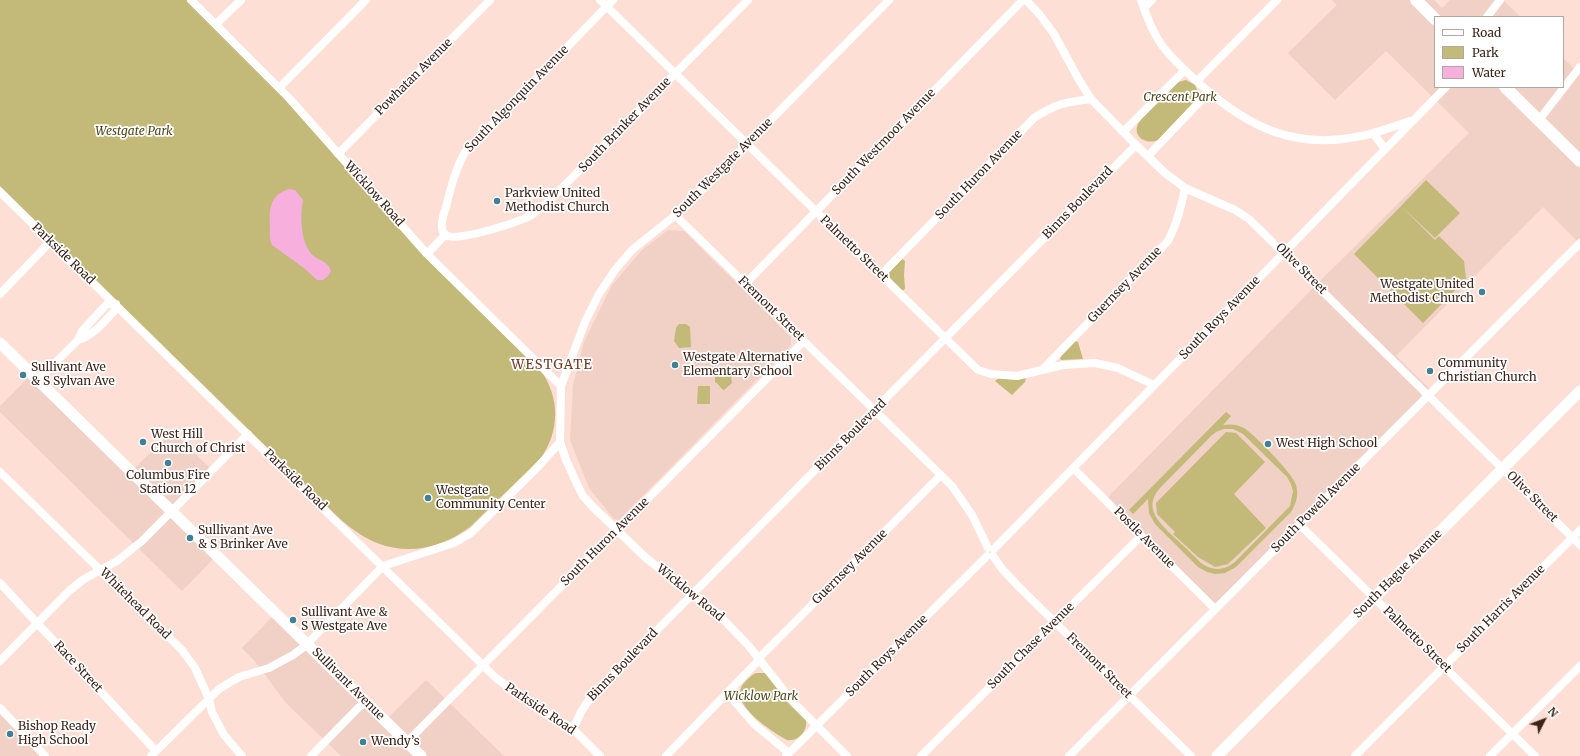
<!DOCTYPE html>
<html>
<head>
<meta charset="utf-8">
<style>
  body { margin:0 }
  #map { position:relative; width:1580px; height:756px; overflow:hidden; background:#fddfd5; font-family:Merriweather,serif }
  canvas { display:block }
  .legend { position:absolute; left:1434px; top:16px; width:130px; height:72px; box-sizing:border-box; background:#fff; border:1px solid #b2a7a3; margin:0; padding:5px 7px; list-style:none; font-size:12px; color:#3e241a }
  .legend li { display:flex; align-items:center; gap:8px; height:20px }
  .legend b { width:20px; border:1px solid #b2a7a3 }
  .north { position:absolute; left:1524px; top:700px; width:40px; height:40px; -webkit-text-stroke:3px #fff; paint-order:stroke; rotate:48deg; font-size:11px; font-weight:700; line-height:16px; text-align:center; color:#3e241a }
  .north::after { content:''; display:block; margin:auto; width:14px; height:18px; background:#3e241a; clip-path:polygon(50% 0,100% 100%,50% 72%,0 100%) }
</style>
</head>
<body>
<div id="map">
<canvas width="1580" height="756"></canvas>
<ul class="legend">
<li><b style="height:5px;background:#fff"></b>Road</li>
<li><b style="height:11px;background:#c3b979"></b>Park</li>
<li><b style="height:11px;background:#f7afde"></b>Water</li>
</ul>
<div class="north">N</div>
</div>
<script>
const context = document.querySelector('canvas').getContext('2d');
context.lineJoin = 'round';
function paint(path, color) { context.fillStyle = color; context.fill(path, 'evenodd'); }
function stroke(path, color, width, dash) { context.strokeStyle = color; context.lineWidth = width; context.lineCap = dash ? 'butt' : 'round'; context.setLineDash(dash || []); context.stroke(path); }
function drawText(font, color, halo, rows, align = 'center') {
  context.font = font + ' Merriweather,serif'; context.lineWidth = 3.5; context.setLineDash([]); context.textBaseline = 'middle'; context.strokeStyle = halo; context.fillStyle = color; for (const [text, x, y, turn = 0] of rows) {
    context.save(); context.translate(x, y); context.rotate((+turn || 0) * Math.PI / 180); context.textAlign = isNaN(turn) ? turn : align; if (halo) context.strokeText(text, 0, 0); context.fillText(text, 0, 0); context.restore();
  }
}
paint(new Path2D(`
  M1332 0H1434L1442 8 1450 0H1503L1521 17H1435V87H1563V58L1580 74V244L1543 207 1396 356 1430 389 1215 606 1106 499 1316 285 1469 133 1386 51 1335 100 1288 53 1337 5Z
  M668 230 684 231 791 337V345L619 520 614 519 589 488 570 440 573 385 584 342 612 285 642 250Z
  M33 373 132 471 172 431 214 472 174 512 218 554 182 591 0 412V406Z
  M277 612 387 719 426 680 504 756H341L286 703 254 660 242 648Z
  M0 712 40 756H0Z`), '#f1d0c5');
paint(new Path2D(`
  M0 0H187L264 76 541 371C560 398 560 430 541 458L470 527C443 547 410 556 377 543 364 538 352 529 341 520L0 186Z
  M1186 80 1195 85 1198 92 1196 100 1158 140C1147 145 1132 137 1138 124 1141 118 1171 87 1177 83 1180 81 1183 81 1186 80Z
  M1426 180 1460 213 1435 238 1401 206Z
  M1401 206 1435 240 1439 236 1464 261 1466 279 1423 323 1354 254Z
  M902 259 905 261 904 275 905 288 904 290H902L887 275Z
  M679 324H686L690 327 691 347 679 348 674 341 676 328Z
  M1075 341 1078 342 1083 359 1061 360 1060 358 1061 356Z
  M715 369H727L730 371 732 383 724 390C720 388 719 384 715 382Z
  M1024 377 1026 379 1025 382 1012 395 995 381 999 378Z
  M698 386H710V404H697Z
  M1226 412 1231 416 1223 425C1230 424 1237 424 1244 428 1255 435 1293 474 1296 485 1299 495 1296 504 1291 512L1236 567 1225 573 1215 574 1207 572 1198 567 1155 524 1149 513 1148 499 1133 514 1129 510ZM1224 429H1233L1243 434 1287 477 1291 484 1293 491 1290 506 1235 562C1224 571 1212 571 1201 563 1193 555 1185 547 1176 539 1162 525 1141 509 1160 488L1211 436 1216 432Z
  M1226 432 1236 433 1265 462 1234 494 1266 528 1228 564 1215 567 1198 557 1173 534 1175 532 1157 514 1156 503Z
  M757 673H765L768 676 806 720C808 731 798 742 787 740 771 731 725 702 745 682 749 678 752 674 757 673Z`), '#c3b979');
paint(new Path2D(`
  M289 189 295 190 303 200C300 216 300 246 315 257 323 262 328 262 331 271L328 276 323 280H317L305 269 272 245C269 238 270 232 270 224 269 207 271 195 289 189Z`), '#f7afde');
stroke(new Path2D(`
  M191 0 289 98 427 254 561 386
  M600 0 978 370 991 374 1017 376 1063 365 1095 363 1118 368 1154 385
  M613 0 465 152C455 170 451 187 446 207 444 213 441 221 442 227 442 231 443 233 446 235 455 243 518 222 530 216 537 212 543 206 549 201L748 0
  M1026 0 1040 15 1054 34 1079 80 1091 99 1136 145 1165 173 1185 188 1235 210 1249 219 1580 545
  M1141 0C1146 15 1152 31 1161 44 1172 60 1187 72 1201 85 1249 128 1296 150 1361 136 1378 133 1394 126 1410 121
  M1144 8 1152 0
  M1487 17 1500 0
  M216 24 241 0
  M1197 81 1277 0
  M279 88 366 0
  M1539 120 1580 67
  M1123 132 1185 70
  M1373 133 1385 149
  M338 154 490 0
  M1148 156 1209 92
  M0 192 496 678 537 708 573 729 600 756
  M676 216 952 486 972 515 988 548
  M427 254 445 235
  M881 275 1034 118C1055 104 1066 102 1091 99
  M745 284 1023 0
  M0 294 51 241
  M1043 369 1168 241C1177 224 1181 207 1185 188
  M38 380 78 340 82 331 107 304H116L115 310C104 322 94 335 78 340
  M1073 468 1215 609
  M0 472 182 650 195 668 209 699 212 712 224 735 242 756
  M1300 525 1535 756
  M994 549 1446 87
  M993 556 1003 570 1019 587 1191 756
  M0 583 156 751
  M758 659 941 475
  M0 661 70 590 84 579 117 561 142 541 248 434
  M729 691 735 702 754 724 789 753
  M0 708 45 756
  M573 729 581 712 590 698 1136 145
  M407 742 804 341
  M151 756 219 689 239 677 269 668 293 655 305 646 383 566 454 543 471 533 536 469 560 442
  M311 756 365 701
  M666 756 759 660
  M786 756 987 556
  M847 756 792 701 748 645 717 613 646 558 593 507 583 496 578 486 566 460 560 442 561 386 585 322 599 294 615 270 632 250 683 209 889 0
  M921 756 1141 536
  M1069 756 1580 243
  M1355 756 1580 530
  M1490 756 1580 666`), '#fff', 8);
stroke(new Path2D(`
  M0 343 421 756
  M1217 756 1580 391`), '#fff', 11);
stroke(new Path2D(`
  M1416 0 1435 19
  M1505 87 1580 161`), '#fff', 12);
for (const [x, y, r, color] of [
  [497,201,4,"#418195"],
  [1482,292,4,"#418195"],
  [675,365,4,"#418195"],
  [1430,371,4,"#418195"],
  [23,375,4,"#418195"],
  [143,442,4,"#418195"],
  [1268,444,4,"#418195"],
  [168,463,4,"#418195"],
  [428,498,4,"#418195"],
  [190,538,4,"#418195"],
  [293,620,4,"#418195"],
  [10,734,4,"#418195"],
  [363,742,4,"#418195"]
]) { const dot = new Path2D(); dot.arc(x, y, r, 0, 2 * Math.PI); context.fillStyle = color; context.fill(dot); stroke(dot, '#fff', 1.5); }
drawText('12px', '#3e241a', '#fff', [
  ["Powhatan Avenue",414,77,-45],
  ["South Algonquin Avenue",517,99,-46],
  ["South Brinker Avenue",625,125,-46],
  ["South Westmoor Avenue",884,142,-46],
  ["South Westgate Avenue",723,168,-45],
  ["South Huron Avenue",979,175,-46],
  ["Wicklow Road",374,194,48],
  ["Binns Boulevard",1078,203,-46],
  ["Palmetto Street",854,249,44],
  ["Parkside Road",63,254,44],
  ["Olive Street",1301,269,45],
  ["Guernsey Avenue",1125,285,-46],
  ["Fremont Street",771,309,44],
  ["South Roys Avenue",1220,318,-46],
  ["Binns Boulevard",851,435,-45],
  ["Parkside Road",295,480,44],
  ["Olive Street",1532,497,45],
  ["South Powell Avenue",1316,508,-45],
  ["Postle Avenue",1144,538,45],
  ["South Huron Avenue",605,542,-45],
  ["Guernsey Avenue",850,567,-45],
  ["South Hague Avenue",1398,574,-45],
  ["Wicklow Road",690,593,39],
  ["Whitehead Road",135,604,45],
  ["South Harris Avenue",1501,609,-45],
  ["Palmetto Street",1417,640,44],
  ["South Chase Avenue",1031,646,-45],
  ["South Roys Avenue",887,656,-45],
  ["Binns Boulevard",623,665,-46],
  ["Fremont Street",1099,666,45],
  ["Race Street",78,667,47],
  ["Sullivant Avenue",348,684,45],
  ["Parkside Road",540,709,34]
]);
drawText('italic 12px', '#4f481d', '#fff', [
  ["Crescent Park",1180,98],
  ["Westgate Park",134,132],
  ["Wicklow Park",761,697]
]);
drawText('12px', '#3e241a', '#fff', [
  ["Parkview United",505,194],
  ["Methodist Church",505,208],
  ["Westgate United",1474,285,"right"],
  ["Methodist Church",1474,299,"right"],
  ["Westgate Alternative",683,358],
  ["Elementary School",683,372],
  ["Community",1438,364],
  ["Christian Church",1438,378],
  ["Sullivant Ave",31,368],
  ["& S Sylvan Ave",31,382],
  ["West Hill",151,435],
  ["Church of Christ",151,449],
  ["West High School",1276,444],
  ["Columbus Fire",168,476,"center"],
  ["Station 12",168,490,"center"],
  ["Westgate",436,491],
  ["Community Center",436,505],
  ["Sullivant Ave",198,531],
  ["& S Brinker Ave",198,545],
  ["Sullivant Ave &",301,613],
  ["S Westgate Ave",301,627],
  ["Bishop Ready",18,727],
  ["High School",18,741],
  ["Wendy’s",371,742]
], 'left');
context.letterSpacing = '1px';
drawText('13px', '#743924', '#fff', [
  ["WESTGATE",552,365]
]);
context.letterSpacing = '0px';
</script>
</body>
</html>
